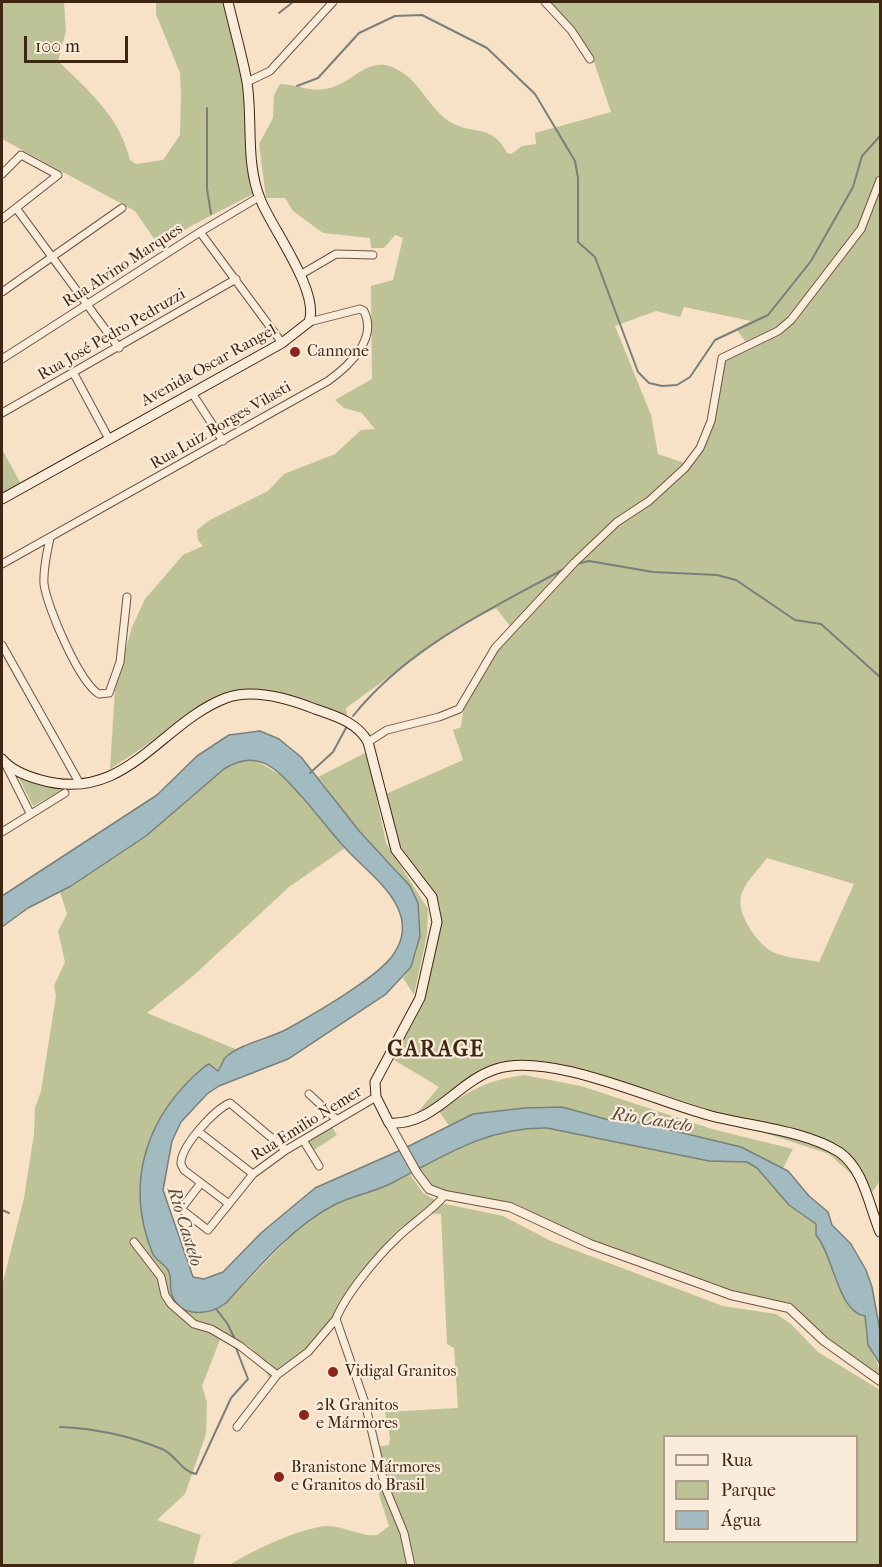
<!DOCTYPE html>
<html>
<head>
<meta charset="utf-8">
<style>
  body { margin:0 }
  #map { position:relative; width:882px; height:1567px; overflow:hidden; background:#f7e2c7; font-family:"IM FELL French Canon",serif }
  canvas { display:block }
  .frame { position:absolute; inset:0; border:3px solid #3f2613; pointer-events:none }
  .legend { position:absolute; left:663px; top:1435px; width:195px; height:108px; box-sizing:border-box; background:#faecdb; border:2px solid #af9d8b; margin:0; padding:8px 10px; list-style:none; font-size:18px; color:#3f2613 }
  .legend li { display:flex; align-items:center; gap:12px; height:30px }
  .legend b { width:30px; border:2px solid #af9d8b }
  .scale { position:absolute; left:24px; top:36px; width:104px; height:27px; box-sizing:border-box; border:3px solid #3f2613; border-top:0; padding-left:8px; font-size:18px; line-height:21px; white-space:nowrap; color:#3f2613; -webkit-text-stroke:4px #faecdb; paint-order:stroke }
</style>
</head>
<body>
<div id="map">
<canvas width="882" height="1567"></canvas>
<div class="frame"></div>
<ul class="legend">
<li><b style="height:8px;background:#faecdb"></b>Rua</li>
<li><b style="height:16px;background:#bdc396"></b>Parque</li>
<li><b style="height:16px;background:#a2bbc0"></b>Água</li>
</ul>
<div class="scale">100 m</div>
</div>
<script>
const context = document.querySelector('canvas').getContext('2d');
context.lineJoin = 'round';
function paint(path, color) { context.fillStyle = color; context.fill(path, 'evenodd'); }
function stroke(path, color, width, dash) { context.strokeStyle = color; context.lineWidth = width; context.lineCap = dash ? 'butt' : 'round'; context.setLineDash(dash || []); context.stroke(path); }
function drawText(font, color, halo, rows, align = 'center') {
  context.font = font + ' "IM FELL French Canon",serif'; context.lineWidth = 4.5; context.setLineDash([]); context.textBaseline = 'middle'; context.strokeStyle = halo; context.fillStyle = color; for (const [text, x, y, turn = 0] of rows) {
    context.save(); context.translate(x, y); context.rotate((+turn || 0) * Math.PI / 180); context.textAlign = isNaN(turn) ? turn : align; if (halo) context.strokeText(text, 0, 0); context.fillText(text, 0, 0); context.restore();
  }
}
paint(new Path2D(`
  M2 2H64L66 31 58 61C89 91 120 117 130 160L136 164 163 160 180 135 181 94 180 73 156 14V2H225L243 80 253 194 191 226 159 246 135 211 2 139Z
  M543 2H880V1181L868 1198 859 1181 829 1154 762 1132 715 1121 676 1104 533 1064 485 1070 458 1084 443 1098 417 1113 439 1087 389 1057 411 1025 426 992 440 916 433 894 396 839 386 794 463 760 453 730 461 727C466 683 483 660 510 626L496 608 457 627 346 708 347 717 248 690 185 720 110 769 115 689 132 627 145 599 183 555 203 546 198 540 197 530 210 520 268 491 284 474 335 454 361 430 375 429 362 413 344 408 335 400 372 379 371 286 393 280 403 238 395 235 384 248H371L370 238 323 233 293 211 285 198H266L259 144 273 118 274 95 280 84C295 84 310 92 325 89 355 85 369 49 403 73 422 86 431 110 450 122 474 136 492 123 507 153L511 154 522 146 536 144 535 133 611 112 592 56ZM684 307 751 321 736 329 749 346 719 361 706 434 687 464 658 454 651 415 615 326 656 311 680 317ZM767 858 854 884 819 962C805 959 785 958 773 952 757 944 734 911 742 893 746 881 759 869 767 858Z
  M3 451 21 484 2 495V452Z
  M367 752 386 843 428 909 427 935 414 995 403 978C412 968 417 953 419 940 427 888 391 867 360 832 345 815 333 795 318 777Z
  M253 759 284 777 345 848 289 887 193 976 147 1013 238 1050 229 1055 217 1071 207 1065 204 1067C156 1108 133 1155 144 1217 146 1229 147 1242 152 1253 156 1261 163 1263 168 1270 173 1278 175 1294 179 1305L195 1313 226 1303 291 1236 315 1217 333 1206 409 1173 423 1193 441 1203 503 1216 553 1242 723 1306 776 1314 791 1324 818 1352 880 1390V1565H230C250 1551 301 1528 326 1526 343 1525 360 1537 377 1535L389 1526 379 1495 382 1480 372 1447 389 1445 390 1438 385 1412 458 1408 454 1348 447 1344 441 1214C385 1207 354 1305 321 1338 306 1353 287 1365 270 1379 253 1350 256 1343 221 1337L202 1386 207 1402 206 1434 185 1494 157 1520 201 1535 193 1565H2V1286L24 1198 34 1134 35 1108 41 1091 56 996 54 986 65 962 58 931 67 914 60 892 146 836 224 769 237 761ZM664 1436H856V1542H664Z
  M18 776 28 781 64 789 33 806Z
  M524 1075 581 1086 712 1129 793 1149 783 1168 741 1147 629 1120H609L562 1107H531L480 1113 449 1126 439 1111C470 1091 486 1080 524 1075Z
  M332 1127 337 1135 314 1150 308 1141Z
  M523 1127 547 1128 709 1161 747 1162 757 1168 789 1205 816 1224 815 1229C828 1250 841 1312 865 1316 866 1326 865 1336 869 1346 874 1359 880 1363 880 1378L830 1348 793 1312 735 1298 514 1210 435 1188 417 1168 484 1136Z`), '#bdc396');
const water = new Path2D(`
  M260 731 279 739 301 757 360 832 410 886 418 903 420 936 411 967 386 994 288 1059 219 1086 207 1094 181 1122 172 1141 163 1190 193 1277 204 1279 223 1272 261 1233 315 1188 401 1150 473 1114 524 1108 562 1107 609 1120H629L741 1147 788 1171 809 1196 828 1212 832 1225 851 1244 866 1270 872 1287 880 1331V1364L868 1345 865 1316C837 1311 834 1256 816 1235V1224L789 1205 757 1168 747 1162 709 1161 547 1128C488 1127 445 1155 394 1182 376 1192 353 1195 334 1205 292 1227 258 1268 226 1303 210 1315 181 1319 172 1295 169 1288 172 1279 169 1272 166 1264 155 1261 152 1252 124 1181 147 1115 204 1067L209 1064 218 1071C222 1066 222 1060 227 1056 244 1042 270 1039 289 1028 315 1013 377 978 393 955 424 911 372 877 347 850 331 833 318 815 303 798 279 772 260 746 224 769L146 836 71 886 28 908 2 927V896L157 795 197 756 229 735Z`);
paint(water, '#a2bbc0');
stroke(water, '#7a7f7b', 1.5);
stroke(new Path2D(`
  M279 13 293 2
  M297 86 318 78 359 33 395 16 422 15 487 48 535 94 575 161 578 178V242L595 257 638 372 649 383 662 386 677 385 690 377 715 340 768 315 811 261 853 187 862 156 880 136
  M207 108V189L211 214
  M577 564 589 561 653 572 717 575 736 580 795 620 821 624 880 677
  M353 716C407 648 489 610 564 569
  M310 773 333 752 347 726
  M2 1210 9 1213
  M216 1309 227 1323 235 1339
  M60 1427C93 1428 131 1436 162 1449 175 1454 182 1472 196 1474L231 1398 248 1379 236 1348`), '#7a7f7b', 2);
const minor = new Path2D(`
  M545 2 571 30 590 59
  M247 82 270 71 333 2
  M2 174 21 155 58 175 2 219
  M16 208 119 348
  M200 232 282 343
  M300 275 336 254 373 255
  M2 292 122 208
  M2 359 200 232 259 197
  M74 374 109 439
  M192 393 223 441
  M2 413 236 279
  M50 538C47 553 43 568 44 584 47 607 79 682 99 694L109 693 120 662 127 597
  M2 564 328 381C349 366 378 339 364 311L360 309 309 322
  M2 645 80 784
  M368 742 387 730 439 717 459 709 495 648 574 563 617 522 649 501 685 468 700 448 711 421 722 358 778 331 791 320 861 229 880 180
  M6 765 30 813
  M2 832 65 793
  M309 1094 336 1119
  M199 1132 253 1174
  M303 1140 319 1166
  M201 1183 181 1209 208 1230 253 1174 286 1150 376 1097
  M229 1204 184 1170 181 1164C180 1147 215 1109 230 1103L286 1150
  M134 1242 161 1277 165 1295 171 1304 194 1324 211 1329 240 1346 277 1375
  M237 1427 277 1375 308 1352 336 1319
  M411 1566 404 1533 385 1487 365 1403 336 1319C346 1294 377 1257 397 1238 412 1223 431 1212 445 1195`);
const tertiary = new Path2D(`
  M389 1123 417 1173 429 1189 445 1195 510 1207 590 1244 701 1284 731 1295 789 1308 824 1341 880 1381`);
const secondary = new Path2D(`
  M2 499 282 343 309 322C320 292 273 230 261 201 245 164 253 121 247 82 242 55 234 28 228 2
  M2 759C11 770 26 776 41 780 126 804 160 723 226 698 253 688 290 699 315 709 335 716 357 722 368 742L396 850 432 897 437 922 420 998 375 1082 376 1097 389 1123C434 1126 456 1082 496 1069 548 1051 655 1101 708 1115 747 1126 805 1130 839 1152 864 1169 869 1206 880 1232`);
stroke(minor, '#6d5540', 9);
stroke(tertiary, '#6d5540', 10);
stroke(secondary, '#3f2613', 11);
stroke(minor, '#faecdb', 7);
stroke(tertiary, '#faecdb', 8);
stroke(secondary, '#faecdb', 9);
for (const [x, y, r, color] of [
  [295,352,6,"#8f2418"],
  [333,1372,6,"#8f2418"],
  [304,1415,6,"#8f2418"],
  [279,1477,6,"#8f2418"]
]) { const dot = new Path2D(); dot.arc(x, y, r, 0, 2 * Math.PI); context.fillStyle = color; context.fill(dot); stroke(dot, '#faecdb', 2); }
drawText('16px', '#3f2613', '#faecdb', [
  ["Rua Alvino Marques",123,266,-33],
  ["Rua José Pedro Pedruzzi",112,335,-30],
  ["Avenida Oscar Rangel",209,366,-29],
  ["Rua Luiz Borges Vilasti",221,426,-30],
  ["Rua Emilio Nemer",307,1124,-32]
]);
drawText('16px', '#3f2613', '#faecdb', [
  ["Cannone",307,352],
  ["Vidigal Granitos",345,1372],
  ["2R Granitos",316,1406],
  ["e Mármores",316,1424],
  ["Branistone Mármores",291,1468],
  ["e Granitos do Brasil",291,1486]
], 'left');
drawText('italic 18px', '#584b3e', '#faecdb', [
  ["Rio Castelo",652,1121,9],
  ["Rio Castelo",184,1227,73]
]);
context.letterSpacing = '1.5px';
drawText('bold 22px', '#3f2613', '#faecdb', [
  ["GARAGE",436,1051]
]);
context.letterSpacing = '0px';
</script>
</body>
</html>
